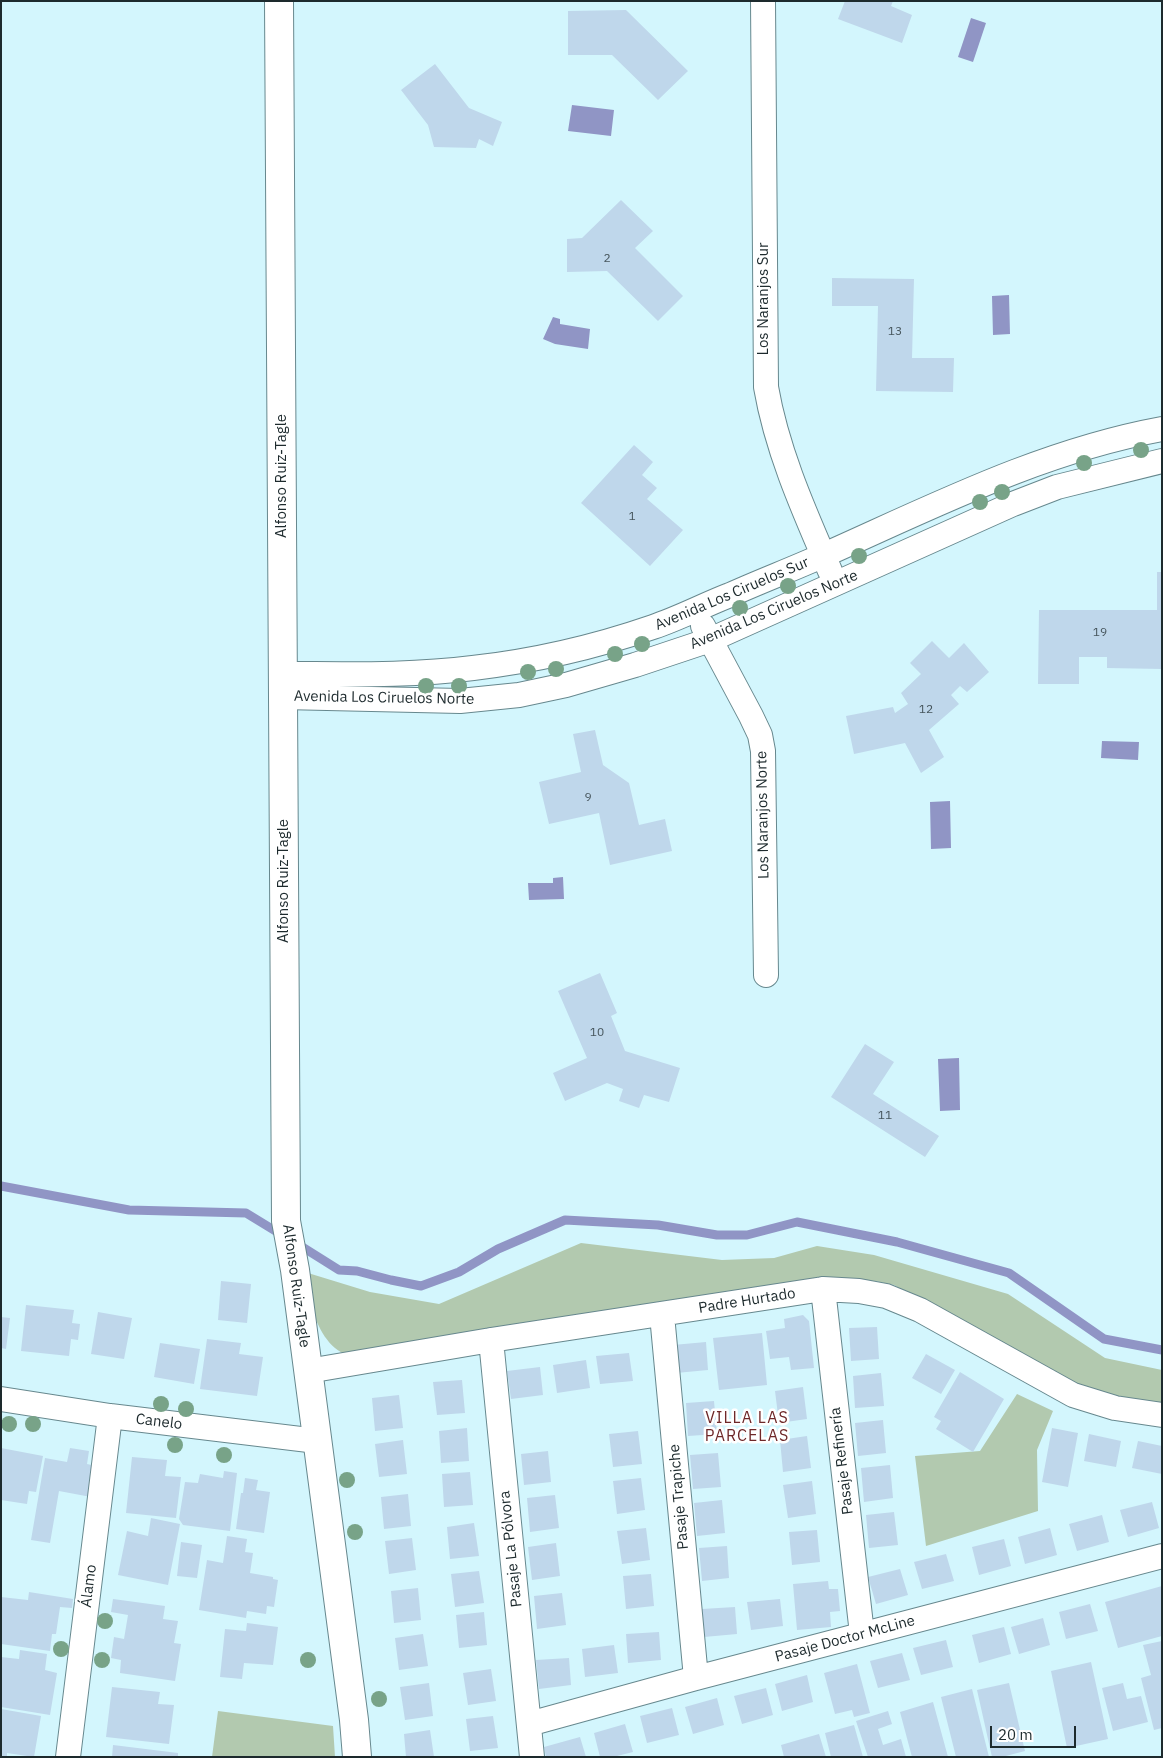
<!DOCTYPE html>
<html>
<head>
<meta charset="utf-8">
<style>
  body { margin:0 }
  #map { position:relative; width:1163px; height:1758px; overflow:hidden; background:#d3f6fd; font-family:"IBM Plex Sans",sans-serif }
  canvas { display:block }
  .frame { position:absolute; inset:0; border:2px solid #1d2a2d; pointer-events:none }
  .scale { position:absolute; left:990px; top:1726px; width:86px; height:22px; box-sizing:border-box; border:2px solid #1d2a2d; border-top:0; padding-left:6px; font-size:15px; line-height:18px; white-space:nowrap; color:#1d2a2d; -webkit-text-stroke:4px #fff; paint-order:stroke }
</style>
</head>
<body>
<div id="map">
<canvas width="1163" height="1758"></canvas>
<div class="frame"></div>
<div class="scale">20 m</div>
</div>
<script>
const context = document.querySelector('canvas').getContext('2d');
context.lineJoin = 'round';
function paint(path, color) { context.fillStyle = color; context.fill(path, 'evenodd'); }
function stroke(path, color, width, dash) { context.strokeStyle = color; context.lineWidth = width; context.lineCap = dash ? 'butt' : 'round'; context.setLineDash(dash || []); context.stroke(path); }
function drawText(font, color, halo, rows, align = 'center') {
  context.font = font + ' "IBM Plex Sans",sans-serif'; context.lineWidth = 5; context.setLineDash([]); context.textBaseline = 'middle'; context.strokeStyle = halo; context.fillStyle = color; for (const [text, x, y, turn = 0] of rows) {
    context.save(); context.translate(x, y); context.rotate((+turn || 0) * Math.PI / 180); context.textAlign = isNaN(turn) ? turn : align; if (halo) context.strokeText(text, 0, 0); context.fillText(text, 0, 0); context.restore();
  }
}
paint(new Path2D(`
  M581 1243 722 1260 774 1258 817 1246 874 1255 1008 1294 1105 1358 1162 1370V1405L1118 1398 1080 1387 894 1285 875 1281 821 1279 348 1355C329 1350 317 1326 312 1308 309 1297 309 1284 308 1273L370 1292 439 1304Z
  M1017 1394 1053 1411 1037 1450 1038 1511 926 1546 915 1456 980 1451Z
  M218 1711 333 1726 335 1757H212Z`), '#b2c9af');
paint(new Path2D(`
  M971 18 986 23 973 62 958 57Z
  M572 105 614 110 611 136 568 131Z
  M1009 295 1010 334 993 335 992 296Z
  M553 317 560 319V324L590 329 588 349 555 344 543 339Z
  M1102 741 1139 742 1138 760 1101 758Z
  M950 801 951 848 931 849 930 802Z
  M563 877 564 899 529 900 528 883H553V878Z
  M959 1058 960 1110 940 1111 938 1059Z`), '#9095c5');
stroke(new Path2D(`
  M1 1186 129 1210 246 1213 282 1235
  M296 1243 339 1270 357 1271 391 1280 421 1286 459 1272 498 1249 565 1220 658 1225 717 1235H747L797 1222 897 1242 1009 1273 1104 1339 1162 1350`), '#9095c5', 9);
paint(new Path2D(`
  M845 1H893L891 6 912 15 902 43 838 19Z
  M626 10 688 71 658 100 612 55H568V11Z
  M435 64 469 108 502 122 493 146 479 139 476 148 434 147 428 125 401 90Z
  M621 200 653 231 635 248 683 296 658 321 607 271 567 272V239L582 238Z
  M832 278 914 279 912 358H954L953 392 876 391 878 306H832Z
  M634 445 653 462 642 475 657 488 647 499 683 530 650 566 581 503Z
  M1157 572H1162V669L1107 668V657H1079V684H1038L1039 610H1157Z
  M932 641 949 658 964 643 989 672 967 692 960 686 951 695 959 704 929 730 944 757 921 773 905 743 854 754 846 716 893 707 895 713 908 704 901 693 921 674 910 663Z
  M595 730 603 765 629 783 639 825 665 819 672 851 610 865 599 813 549 824 539 782 581 772 573 734Z
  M600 973 617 1013 611 1016 625 1051 680 1068 669 1102 644 1095 639 1108 619 1101 623 1089 607 1083 565 1101 553 1073 587 1058 558 991Z
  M865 1044 894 1062 873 1094 939 1136 925 1157 831 1097Z
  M221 1281 251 1284 247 1323 218 1320Z
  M26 1305 74 1310 72 1323 80 1324 78 1340 71 1339 69 1356 21 1351Z
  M98 1312 132 1318 124 1359 91 1354Z
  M803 1315 809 1321 814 1368 791 1370 789 1357 770 1359 766 1331 785 1328 784 1319Z
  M1 1317 10 1318 6 1349 1 1348Z
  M877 1327 879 1359 851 1361 849 1328Z
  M762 1333 767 1385 719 1390 713 1338Z
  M207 1339 241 1343 239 1354 263 1357 257 1396 200 1389Z
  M706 1342 708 1370 676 1373 673 1345Z
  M160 1343 200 1349 194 1384 154 1377Z
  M629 1353 633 1381 600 1384 596 1356Z
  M926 1354 955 1370 941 1394 912 1378Z
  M586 1360 590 1388 557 1393 553 1365Z
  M540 1367 543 1395 511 1399 507 1371Z
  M960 1372 1004 1399 973 1452 936 1429 941 1421 934 1417Z
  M881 1373 884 1406 855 1408 853 1376Z
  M462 1380 465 1413 437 1415 433 1382Z
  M803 1387 807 1419 779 1423 775 1391Z
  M399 1395 403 1428 375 1431 372 1398Z
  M714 1401 717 1434 688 1436 686 1403Z
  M883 1420 886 1453 858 1456 855 1423Z
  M467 1428 469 1461 441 1463 439 1431Z
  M1052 1428 1078 1433 1068 1487 1042 1482Z
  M638 1431 642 1464 613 1467 609 1434Z
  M1089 1434 1121 1441 1116 1467 1084 1461Z
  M807 1436 811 1468 783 1472 780 1440Z
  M403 1440 407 1474 379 1477 375 1444Z
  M1138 1441 1162 1446V1474L1132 1468Z
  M1 1448 43 1456 36 1492 29 1491 27 1504 1 1500Z
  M70 1448 89 1451 87 1464 96 1466 91 1497 59 1491 50 1543 31 1540 45 1458 67 1462Z
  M548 1451 551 1482 524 1485 521 1454Z
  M718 1453 721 1487 693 1489 690 1455Z
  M132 1457 167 1460 165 1476 181 1477 176 1518 126 1513Z
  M890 1465 893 1498 864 1502 861 1468Z
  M224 1471 237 1473 230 1531 183 1525 179 1519 185 1482 198 1483 200 1474 223 1478Z
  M470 1472 473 1505 444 1507 442 1474Z
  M245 1478 258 1480 256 1490 270 1492 264 1533 236 1529 241 1493H243Z
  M641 1478 645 1510 617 1514 613 1481Z
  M812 1481 816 1514 788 1518 783 1485Z
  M408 1494 411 1526 384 1529 381 1497Z
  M555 1495 559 1528 530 1532 527 1498Z
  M722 1500 725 1533 697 1536 694 1503Z
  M1152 1502 1159 1528 1128 1537 1120 1510Z
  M894 1512 898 1545 869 1548 866 1515Z
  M1102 1515 1109 1542 1077 1551 1069 1524Z
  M151 1518 180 1524 168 1585 118 1575 127 1531 148 1536Z
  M474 1523 479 1556 450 1559 447 1527Z
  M646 1528 650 1560 622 1564 617 1531Z
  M1050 1528 1057 1555 1025 1564 1018 1537Z
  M817 1530 820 1562 792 1565 789 1532Z
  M227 1536 247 1539 245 1552 253 1553 250 1573 273 1577V1579L278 1580 274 1607 267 1606 266 1614 247 1611 246 1618 199 1610 207 1560 223 1563Z
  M412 1538 416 1570 389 1574 385 1541Z
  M1004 1539 1011 1566 979 1575 972 1547Z
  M181 1542 202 1545 197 1578 177 1576Z
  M556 1543 560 1576 532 1580 528 1547Z
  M727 1546 729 1578 702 1581 699 1548Z
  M946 1554 954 1581 922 1589 914 1562Z
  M900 1569 908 1595 876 1604 868 1577Z
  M479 1571 484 1603 455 1607 451 1574Z
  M651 1574 654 1606 626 1609 623 1576Z
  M828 1581 829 1589H838L840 1611 830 1612 831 1627 797 1630 793 1584Z
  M1162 1586V1636L1118 1648 1105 1602Z
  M418 1588 421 1620 394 1623 391 1591Z
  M29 1592 73 1599 72 1608 60 1607 56 1634H52L50 1651 1 1644V1597L28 1600Z
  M562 1593 566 1625 537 1629 534 1596Z
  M113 1599 165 1606 163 1619 178 1621 174 1643 181 1644 175 1681 120 1673 121 1660 111 1658 114 1637 124 1639 128 1615 111 1612Z
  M780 1599 783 1626 751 1630 747 1602Z
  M1090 1604 1098 1631 1066 1639 1059 1612Z
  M735 1607 737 1634 704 1637 702 1609Z
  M484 1612 487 1645 459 1648 456 1615Z
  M1043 1618 1050 1645 1019 1654 1011 1627Z
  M247 1623 278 1627 273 1665 244 1663 242 1679 220 1677 225 1629 246 1631Z
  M1004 1627 1011 1654 979 1663 972 1635Z
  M659 1632 661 1660 628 1663 626 1634Z
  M423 1634 428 1666 399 1670 395 1638Z
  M946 1640 953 1667 921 1675 913 1648Z
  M1162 1641V1728L1154 1730 1141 1678 1151 1675 1143 1645Z
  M614 1645 618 1673 585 1677 582 1649Z
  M20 1650 47 1654 45 1670 57 1673 50 1715 1 1707V1657L19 1659Z
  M902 1653 910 1680 878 1688 870 1661Z
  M569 1658 571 1685 539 1689 536 1660Z
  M1091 1662 1108 1739 1067 1748 1051 1671Z
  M857 1664 870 1713 854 1717 852 1710 835 1714 824 1673Z
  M491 1669 496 1701 468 1705 463 1673Z
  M807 1675 813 1702 782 1711 775 1684Z
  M429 1683 433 1716 405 1720 400 1687Z
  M1009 1683 1025 1751 1002 1757H992L977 1690Z
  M1123 1683 1127 1699 1141 1696 1148 1722 1113 1731 1102 1688Z
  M112 1687 160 1692 158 1704 174 1705 169 1744 106 1737Z
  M766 1688 773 1715 742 1724 734 1696Z
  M972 1689 989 1757H956L941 1697Z
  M717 1698 724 1725 693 1734 685 1707Z
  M933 1702 948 1757H912L900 1712Z
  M672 1708 679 1735 647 1743 640 1716Z
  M1 1709 41 1716 34 1757 7 1753V1757H1Z
  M888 1711 892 1724 878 1729 883 1745 901 1739 906 1757H868L856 1721Z
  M493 1716 498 1748 470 1751 466 1719Z
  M625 1724 633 1752 613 1757H600L594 1733Z
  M854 1725 863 1757H831L825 1733Z
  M430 1730 434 1757H406L404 1734Z
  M819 1734 826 1757H784L781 1745Z
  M580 1737 586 1757H546L544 1747Z
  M113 1745 178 1753V1757H112Z`), '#bfd7eb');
const minor = new Path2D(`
  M763 1 766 387C777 451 804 511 830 571
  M703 626 751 716 760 735 763 751 766 975
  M283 674C346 674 410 676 473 668 534 661 595 647 653 627 680 618 704 605 730 595 761 581 793 569 824 555 934 506 1042 451 1162 429
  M283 697 460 701 519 695 566 685 635 665 710 640 1013 504 1057 487 1162 461
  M823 1289 862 1634
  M662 1315 696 1678
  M491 1340 532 1757
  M308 1371 491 1340 823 1289 859 1291 886 1296 920 1310 1073 1395 1115 1408 1162 1415
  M1 1399 110 1416 317 1441
  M529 1724 696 1678 1162 1556
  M68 1757 110 1416`);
const secondary = new Path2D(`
  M279 1 286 1221 295 1270 354 1720 357 1757`);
stroke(minor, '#67888e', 26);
stroke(secondary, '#67888e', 30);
stroke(minor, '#fff', 24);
stroke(secondary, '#fff', 28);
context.fillStyle = '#78a388';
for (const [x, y] of [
  [1141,450],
  [1084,463],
  [1002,492],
  [980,502],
  [859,556],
  [788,586],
  [740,608],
  [642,644],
  [615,654],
  [556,669],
  [528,672],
  [426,686],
  [459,686],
  [161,1404],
  [186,1409],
  [9,1424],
  [33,1424],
  [175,1445],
  [224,1455],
  [347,1480],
  [355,1532],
  [105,1621],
  [61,1649],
  [102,1660],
  [308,1660],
  [379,1699]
]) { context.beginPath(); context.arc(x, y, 8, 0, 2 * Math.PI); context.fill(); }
drawText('12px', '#46555c', null, [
  ["2",607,259],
  ["13",895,332],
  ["1",632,517],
  ["19",1100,633],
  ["12",926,710],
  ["9",588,798],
  ["10",597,1033],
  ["11",885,1116]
]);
drawText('15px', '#1d2a2d', '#fff', [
  ["Los Naranjos Sur",764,299,-90],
  ["Alfonso Ruiz-Tagle",282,476,-90],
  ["Avenida Los Ciruelos Sur",732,594,-23],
  ["Avenida Los Ciruelos Norte",774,610,-23],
  ["Avenida Los Ciruelos Norte",384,698,1],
  ["Los Naranjos Norte",763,815,-91],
  ["Alfonso Ruiz-Tagle",284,881,-90],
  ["Alfonso Ruiz-Tagle",296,1286,82],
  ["Padre Hurtado",747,1301,-9],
  ["Canelo",159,1422,7],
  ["Pasaje Refinería",842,1461,-97],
  ["Pasaje Trapiche",679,1497,-95],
  ["Pasaje La Pólvora",511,1549,-96],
  ["Álamo",89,1586,-83],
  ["Pasaje Doctor McLine",845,1639,-15]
]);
context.letterSpacing = '1px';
drawText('16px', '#6e2829', '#fff', [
  ["VILLA LAS",747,1418],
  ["PARCELAS",747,1436]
]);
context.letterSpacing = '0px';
</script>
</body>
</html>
